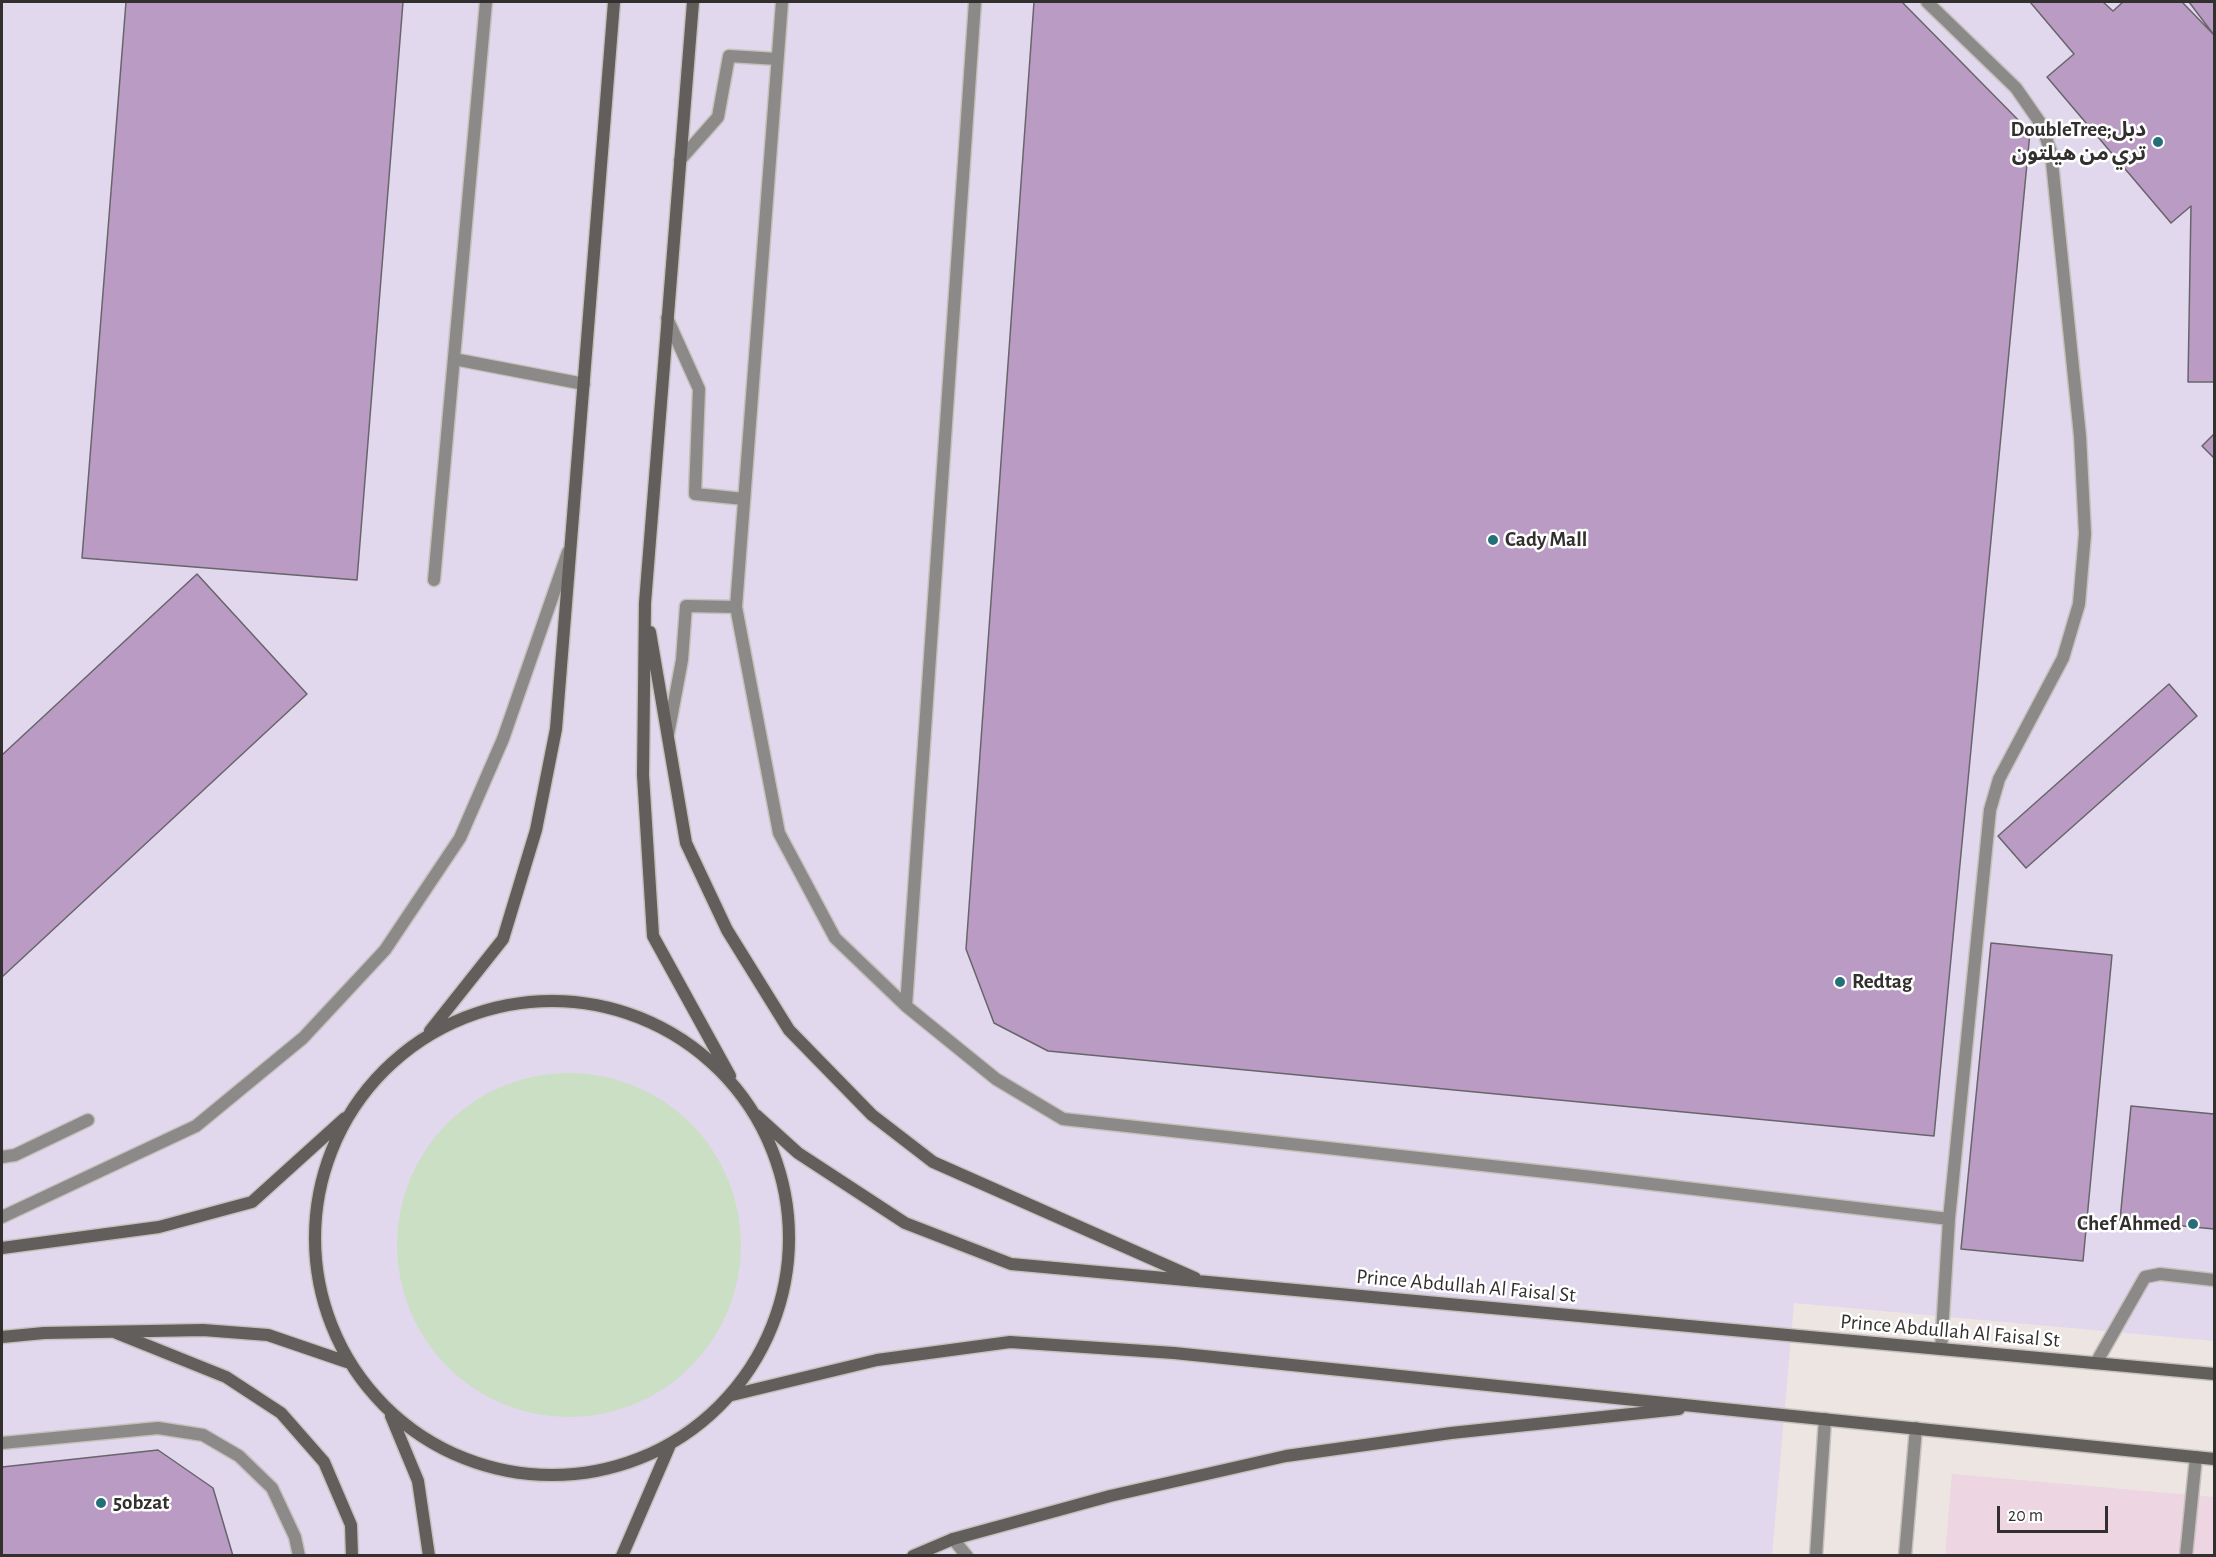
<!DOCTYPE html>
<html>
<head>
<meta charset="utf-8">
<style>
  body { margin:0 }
  #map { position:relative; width:2216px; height:1557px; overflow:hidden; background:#ece5e2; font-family:"Alegreya Sans",sans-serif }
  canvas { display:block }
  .frame { position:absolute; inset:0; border:3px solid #32302f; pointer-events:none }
  .scale { position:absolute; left:1997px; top:1506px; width:111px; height:27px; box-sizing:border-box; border:3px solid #32302f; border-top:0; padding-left:8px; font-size:18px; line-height:21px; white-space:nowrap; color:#32302f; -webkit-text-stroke:4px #fff; paint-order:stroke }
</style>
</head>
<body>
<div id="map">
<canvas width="2216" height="1557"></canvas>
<div class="frame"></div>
<div class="scale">20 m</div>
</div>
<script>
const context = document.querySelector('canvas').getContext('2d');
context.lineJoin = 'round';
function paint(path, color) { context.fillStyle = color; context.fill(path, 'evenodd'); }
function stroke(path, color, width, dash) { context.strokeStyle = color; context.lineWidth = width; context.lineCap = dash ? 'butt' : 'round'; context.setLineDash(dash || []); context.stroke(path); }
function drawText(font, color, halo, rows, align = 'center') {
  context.font = font + ' "Alegreya Sans","Noto Sans Arabic",sans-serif'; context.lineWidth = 5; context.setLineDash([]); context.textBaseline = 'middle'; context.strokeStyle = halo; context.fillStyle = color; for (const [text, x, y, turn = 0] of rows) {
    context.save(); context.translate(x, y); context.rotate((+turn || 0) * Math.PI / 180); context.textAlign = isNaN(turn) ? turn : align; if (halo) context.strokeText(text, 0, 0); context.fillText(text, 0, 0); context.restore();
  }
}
paint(new Path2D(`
  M2 2H2214V1341L1794 1303 1772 1555 2 1556Z`), '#e1d8ed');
paint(new Path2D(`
  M1952 1474 2214 1497V1555L1945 1556Z`), '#edd5e1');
paint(new Path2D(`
  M397 1245a172 172 0 1 1 344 0a172 172 0 1 1-344 0Z`), '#cadfc4');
const building = new Path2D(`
  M126 2H403L357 580 82 558Z
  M1034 2H1902L2030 132 1934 1136 1048 1051 994 1023 966 949Z
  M2030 2H2103L2113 11 2123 2H2182L2214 35V382H2188L2191 206 2171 223 2047 77 2074 54Z
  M2189 2H2214V35Z
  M2214 434V458L2202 446Z
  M197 574 307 694 2 977V755Z
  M2169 684 2197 716 2026 868 1998 836Z
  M1991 943 2112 955 2083 1261 1961 1249Z
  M2131 1106 2214 1114V1229L2120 1220Z
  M158 1450 213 1488 233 1556H2V1467Z`);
paint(building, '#ba9bc4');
stroke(building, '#68656a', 1.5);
const lane = new Path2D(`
  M782 2 736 607 779 833 835 938 906 1006 996 1079 1063 1119 1592 1177 1949 1219 1941 1349
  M1927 2 2016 88 2041 124 2051 152 2080 436 2085 534 2079 604 2063 658 1999 779 1990 810 1949 1219
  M680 160 718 117 729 56 777 59
  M667 318 699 389 695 494 744 499
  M454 359 584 384
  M434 580 486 2
  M668 735 682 660 686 606 736 607
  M906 1006 975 2
  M2 1157 15 1155 88 1120
  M2096 1363 2145 1277 2160 1274 2214 1280
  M2 1443 158 1428 203 1435 239 1456 272 1488 295 1537 299 1556
  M953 1539 967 1556
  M1816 1556 1825 1419
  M1905 1556 1916 1428
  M2186 1556 2196 1457`);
const street = new Path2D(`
  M2 1217 196 1126 303 1038 385 950 460 838 503 739 568 552`);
const secondary = new Path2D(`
  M693 2 645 603 643 775 653 936 730 1076
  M650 632 686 843 727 930 789 1030 872 1115 933 1162 1195 1278
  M315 1238a237 237 0 1 1 474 0a237 237 0 1 1-474 0Z
  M430 1031 503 939 536 830 556 729 614 2
  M756 1115 798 1153 905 1223 1011 1264 2214 1374
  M2 1248 159 1227 252 1202 345 1118
  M114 1332 226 1377 281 1413 324 1462 351 1525 352 1556
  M2 1337 44 1333 203 1330 268 1335 347 1362
  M732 1395 877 1360 1010 1342 1174 1353 2214 1459
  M391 1416 418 1481 429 1556
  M622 1556 669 1447
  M913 1556 953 1539 1110 1496 1286 1456 1451 1433 1679 1409`);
stroke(lane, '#c7c1be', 15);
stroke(street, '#c7c1be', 15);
stroke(secondary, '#c7c1be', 15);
stroke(lane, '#8c8a88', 12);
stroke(street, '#8c8a88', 12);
stroke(secondary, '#615e5b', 12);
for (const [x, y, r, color] of [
  [2158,142,6,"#266f79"],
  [1493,540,6,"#266f79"],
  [1840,982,6,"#266f79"],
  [2193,1224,6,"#266f79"],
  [101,1503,6,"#266f79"]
]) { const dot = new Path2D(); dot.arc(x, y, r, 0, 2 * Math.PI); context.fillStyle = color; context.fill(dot); stroke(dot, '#fff', 2); }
drawText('bold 21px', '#32302f', '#fff', [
  ["DoubleTree;دبل",2146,130,"right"],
  ["تري من هيلتون",2146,154,"right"],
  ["Cady Mall",1505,540],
  ["Redtag",1852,982],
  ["Chef Ahmed",2181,1224,"right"],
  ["5obzat",113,1503]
], 'left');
drawText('21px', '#32302f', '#fff', [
  ["Prince Abdullah Al Faisal St",1466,1286,5],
  ["Prince Abdullah Al Faisal St",1950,1331,5]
]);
</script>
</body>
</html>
